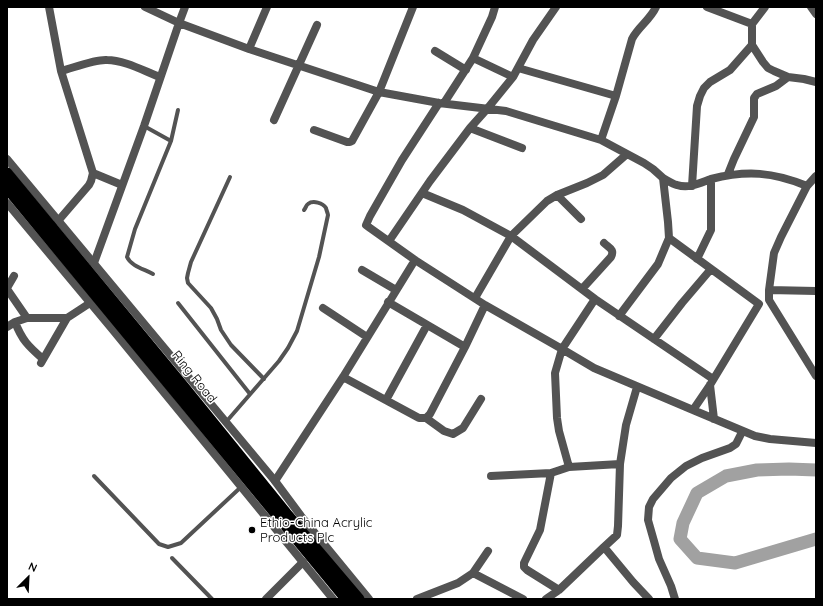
<!DOCTYPE html>
<html>
<head>
<meta charset="utf-8">
<style>
  body { margin:0 }
  #map { position:relative; width:823px; height:606px; overflow:hidden; background:#fff; font-family:Quicksand,sans-serif }
  canvas { display:block }
  .frame { position:absolute; inset:0; border:8px solid #000; pointer-events:none }
  .north { position:absolute; left:8px; top:558px; width:40px; height:40px; -webkit-text-stroke:3px #fff; paint-order:stroke; rotate:24deg; font-size:11px; font-weight:700; line-height:16px; text-align:center; color:#000 }
  .north::after { content:''; display:block; margin:auto; width:14px; height:18px; background:#000; clip-path:polygon(50% 0,100% 100%,50% 72%,0 100%) }
</style>
</head>
<body>
<div id="map">
<canvas width="823" height="606"></canvas>
<div class="frame"></div>
<div class="north">N</div>
</div>
<script>
const context = document.querySelector('canvas').getContext('2d');
context.lineJoin = 'round';
function stroke(path, color, width, dash) { context.strokeStyle = color; context.lineWidth = width; context.lineCap = dash ? 'butt' : 'round'; context.setLineDash(dash || []); context.stroke(path); }
function drawText(font, color, halo, rows, align = 'center') {
  context.font = font + ' Quicksand,sans-serif'; context.lineWidth = 3; context.setLineDash([]); context.textBaseline = 'middle'; context.strokeStyle = halo; context.fillStyle = color; for (const [text, x, y, turn = 0] of rows) {
    context.save(); context.translate(x, y); context.rotate((+turn || 0) * Math.PI / 180); context.textAlign = isNaN(turn) ? turn : align; if (halo) context.strokeText(text, 0, 0); context.fillText(text, 0, 0); context.restore();
  }
}
stroke(new Path2D(`
  M816 470 789 469 757 470 726 476 697 493 683 523 680 539 697 558 735 563 816 539`), '#a1a1a1', 13);
stroke(new Path2D(`
  M144 126 171 141
  M230 177 191 262 188 273 187 278 188 283 211 308 217 319 221 330 231 345 264 379
  M153 274C144 269 131 266 127 257L135 229 171 141 178 110
  M178 303 250 394
  M226 422 279 361 288 348 297 331 319 257 328 215C328 214 326 209 326 208 323 203 313 200 308 204 306 205 306 208 304 210
  M94 476 159 544 168 547 181 543 241 487
  M172 558 212 599`), '#535353', 4);
stroke(new Path2D(`
  M49 7 61 71 93 173 91 181 89 185 58 221
  M185 7 179 23 249 49 379 92 439 103 506 111 601 140 644 163 653 169 663 178 668 222 669 238 759 304 710 385 693 410 594 368 562 349 595 299 511 236 463 210 422 193
  M707 7 752 24 765 7
  M811 7 816 14
  M752 24V45L763 62 768 68 774 71 788 77 804 79 816 82
  M249 49 267 7
  M435 51 466 70
  M473 58 513 77
  M518 68 616 96 601 140
  M61 71C73 68 95 59 107 60 124 60 144 71 160 77
  M616 96 632 39C638 27 650 20 656 7
  M439 103 402 160 370 216 366 225 370 228 415 260 485 305 562 349 555 373 557 418 559 431 569 467 551 473 491 476
  M444 103 473 58 492 17 495 7
  M274 120 317 25
  M470 128 522 148
  M314 130 347 142H350L352 141 379 92 413 7
  M93 173 122 185
  M728 174 734 159 754 117V98L757 94 776 86 788 77
  M816 176 807 186 781 237 774 253 769 290V300L816 376
  M663 178C667 180 672 184 677 185 689 189 700 183 711 179
  M692 186 697 106 700 96 704 88 710 82 730 70 752 45
  M557 195 581 219
  M389 241 430 181 470 128 487 109 513 77 533 40 556 7
  M697 259 711 230V179C747 170 773 172 807 186
  M94 263 144 126 179 23 145 7
  M362 270 396 290
  M7 288 14 276
  M7 289 27 318
  M582 289 611 257C615 249 609 248 604 243
  M769 290 816 291
  M475 298 511 236 547 201 557 195 587 183 603 175 627 154
  M595 299 713 379
  M388 302 465 347
  M323 308 367 337
  M619 316 658 264 669 238
  M15 322C22 340 28 346 43 359
  M7 327 15 322 27 318H67L90 303
  M654 339 682 303 711 269
  M41 363 67 318
  M343 377 419 418H426L430 414 465 347 485 305
  M710 385 714 419
  M637 387 626 425 620 464 618 526 617 535 604 547 633 582 649 599
  M386 400 427 325
  M693 410 755 436 770 439 816 443
  M426 418 444 431 453 434 463 428 481 399
  M569 467 620 464
  M551 473 540 530 524 563V567L527 570 559 590
  M275 481 343 377 415 260
  M473 573 523 599
  M266 599 303 562
  M417 599 458 583 473 573 488 551
  M546 599 559 590 604 547
  M675 599 671 586 659 559 654 541 648 520 649 507 653 499 671 478 686 466 702 458 730 448 736 444 742 432`), '#535353', 8);
stroke(new Path2D(`
  M7 159 275 481 301 516 369 599
  M7 203 112 329 333 599`), '#535353', 8);
stroke(new Path2D(`
  M7 173 184 387 286 513 359 599
  M7 188 346 599`), '#000', 11);
for (const [x, y, r, color] of [
  [252,530,4,"#000"]
]) { const dot = new Path2D(); dot.arc(x, y, r, 0, 2 * Math.PI); context.fillStyle = color; context.fill(dot); stroke(dot, '#fff', 1.5); }
drawText('13px', '#000', '#fff', [
  ["Ring Road",194,377,51]
]);
drawText('13px', '#000', '#fff', [
  ["Ethio-China Acrylic",260,523],
  ["Products Plc",260,538]
], 'left');
</script>
</body>
</html>
